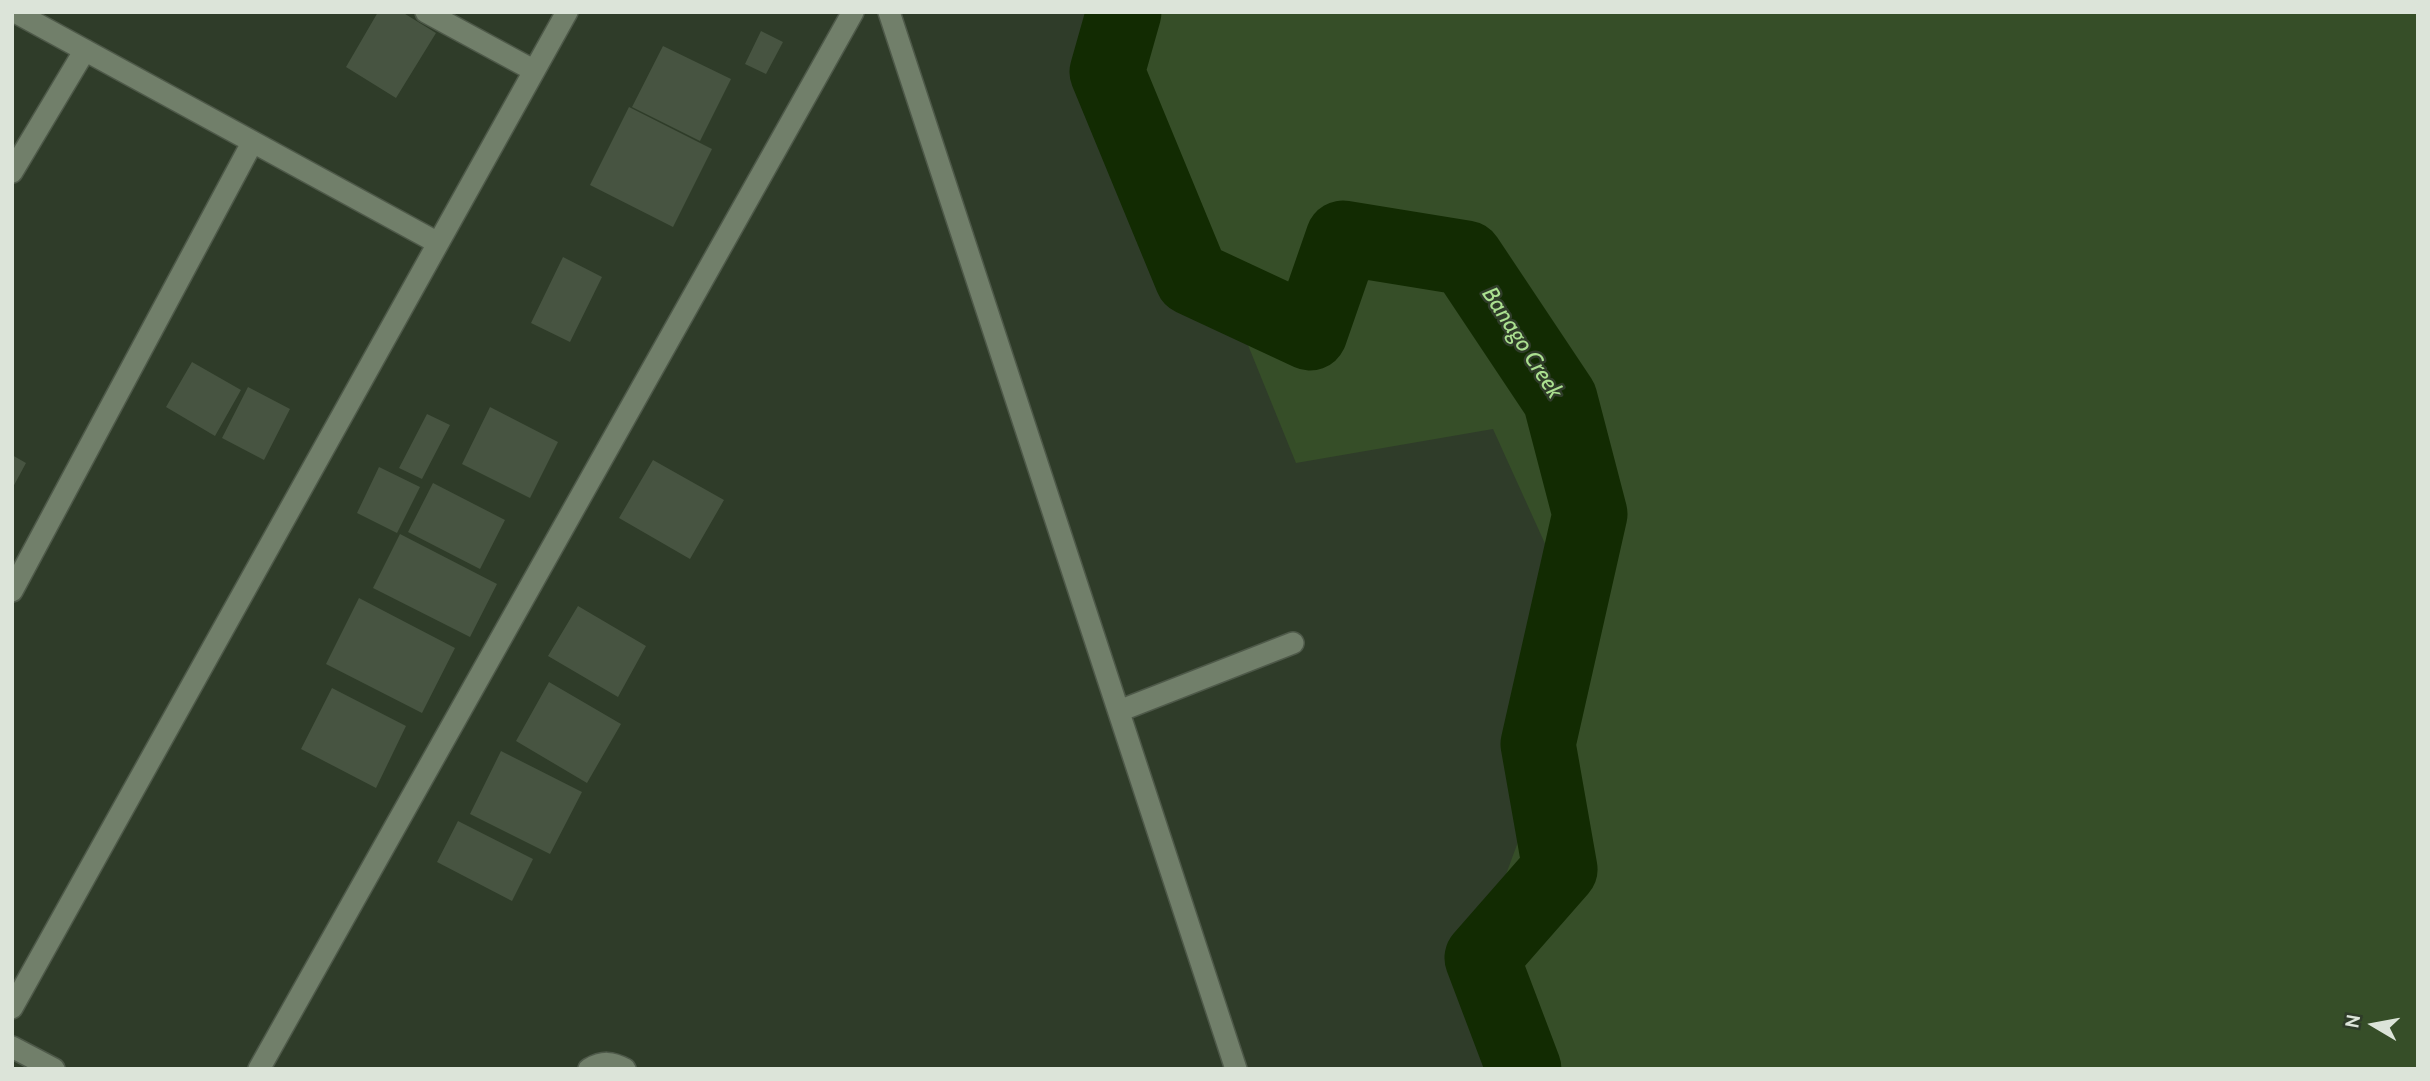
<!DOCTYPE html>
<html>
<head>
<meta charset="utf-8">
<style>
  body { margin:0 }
  #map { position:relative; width:2430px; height:1081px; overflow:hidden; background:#2f3c29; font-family:Cabin,sans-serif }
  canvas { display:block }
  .frame { position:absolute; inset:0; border:14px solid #dce4d9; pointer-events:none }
  .north { position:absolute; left:2339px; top:990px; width:70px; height:70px; -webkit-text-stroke:5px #2f3c29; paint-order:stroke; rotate:280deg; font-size:19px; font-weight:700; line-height:28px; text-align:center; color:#dce4d9 }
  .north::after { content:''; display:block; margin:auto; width:24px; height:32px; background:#dce4d9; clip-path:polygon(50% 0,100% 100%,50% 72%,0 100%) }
</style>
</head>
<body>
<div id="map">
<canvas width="2430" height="1081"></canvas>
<div class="frame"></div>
<div class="north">N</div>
</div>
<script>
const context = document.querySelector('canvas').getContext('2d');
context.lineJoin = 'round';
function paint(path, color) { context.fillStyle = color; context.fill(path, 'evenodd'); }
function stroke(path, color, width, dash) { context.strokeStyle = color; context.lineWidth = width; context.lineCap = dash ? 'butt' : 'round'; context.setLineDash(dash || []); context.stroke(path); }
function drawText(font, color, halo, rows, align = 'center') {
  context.font = font + ' Cabin,sans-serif'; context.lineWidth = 5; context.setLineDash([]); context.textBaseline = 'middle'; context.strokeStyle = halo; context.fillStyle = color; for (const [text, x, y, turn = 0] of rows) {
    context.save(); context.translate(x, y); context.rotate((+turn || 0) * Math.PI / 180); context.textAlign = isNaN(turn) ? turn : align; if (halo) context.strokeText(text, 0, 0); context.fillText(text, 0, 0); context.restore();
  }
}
paint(new Path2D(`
  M1142 12H2418V1069H1504L1462 993 1591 645 1493 429 1296 463 1123 38Z`), '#364e28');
stroke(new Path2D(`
  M1124 12 1107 72 1192 278 1310 333 1343 238 1466 258 1560 399 1590 514 1538 744 1560 869 1482 958 1524 1069`), '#122b02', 75);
paint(new Path2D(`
  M378 12H402L436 33 396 98 346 67Z
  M761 31 783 42 766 74 745 64Z
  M663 46 731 79 700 141 632 107Z
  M629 107 712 149 673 227 590 185Z
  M563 257 602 277 570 342 531 323Z
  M192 362 241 390 215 436 166 407Z
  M248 387 290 409 264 460 222 438Z
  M490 407 558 442 530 498 462 464Z
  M427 414 450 425 422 479 399 468Z
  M12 455 26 463 12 489Z
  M653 460 724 500 690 559 619 518Z
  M379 467 420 487 397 533 357 513Z
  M433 483 505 520 480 569 408 532Z
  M400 534 497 584 470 637 373 588Z
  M359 598 455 648 422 713 326 664Z
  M578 606 646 646 618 697 548 656Z
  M549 682 621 724 587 783 516 741Z
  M332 688 406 726 376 788 301 749Z
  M501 751 582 792 550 854 470 814Z
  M458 821 533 859 512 901 437 862Z`), '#475441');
const minor = new Path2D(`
  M15 12 438 243
  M426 12 533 70
  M889 12 1236 1069
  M12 172 85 50
  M12 591 252 143
  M1119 711 1293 643
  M12 1008 567 12
  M12 1047 54 1069
  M259 1069 853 12
  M589 1069C603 1061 612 1062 625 1069`);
stroke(minor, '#4e5949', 24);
stroke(minor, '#717f6a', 21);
drawText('italic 23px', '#abe090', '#2f3c29', [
  ["Banago Creek",1522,343,57]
]);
</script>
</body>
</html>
